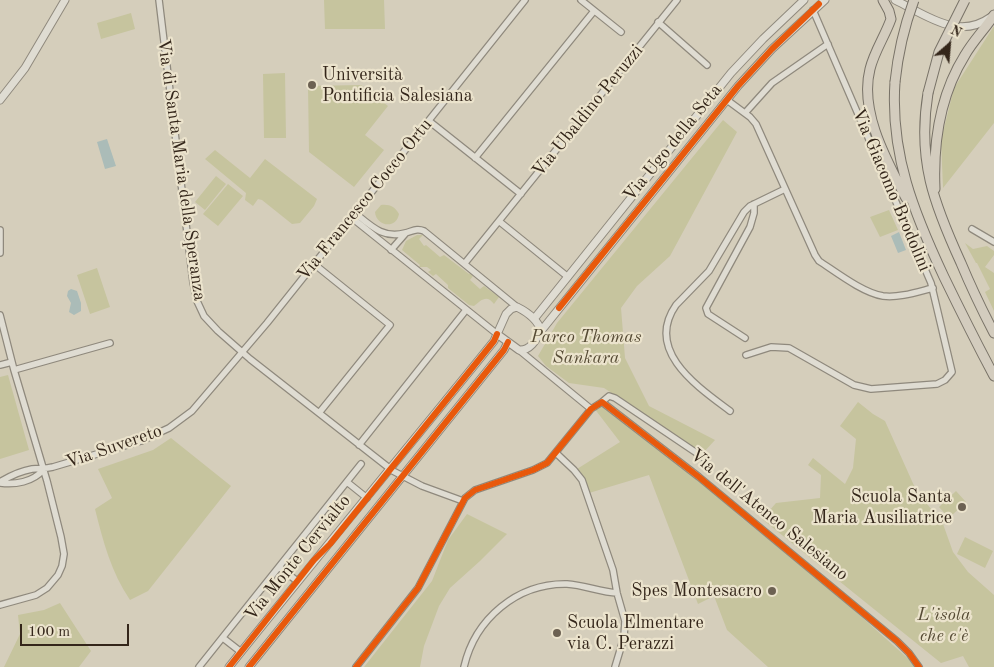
<!DOCTYPE html>
<html>
<head>
<meta charset="utf-8">
<style>
  body { margin:0 }
  #map { position:relative; width:994px; height:667px; overflow:hidden; background:#d5cebb; font-family:"Old Standard TT",serif }
  canvas { display:block }
  .north { position:absolute; left:924px; top:20px; width:50px; height:50px; -webkit-text-stroke:4px #ebe3cc; paint-order:stroke; rotate:27deg; font-size:14px; font-weight:700; line-height:20px; text-align:center; color:#34261a }
  .north::after { content:''; display:block; margin:auto; width:18px; height:22px; background:#34261a; clip-path:polygon(50% 0,100% 100%,50% 72%,0 100%) }
  .scale { position:absolute; left:20px; top:624px; width:109px; height:22px; box-sizing:border-box; border:2px solid #34261a; border-top:0; padding-left:6px; font-size:15px; line-height:18px; white-space:nowrap; color:#34261a; -webkit-text-stroke:4px #ebe3cc; paint-order:stroke }
</style>
</head>
<body>
<div id="map">
<canvas width="994" height="667"></canvas>
<div class="north">N</div>
<div class="scale">100 m</div>
</div>
<script>
const context = document.querySelector('canvas').getContext('2d');
context.lineJoin = 'round';
function paint(path, color) { context.fillStyle = color; context.fill(path, 'evenodd'); }
function stroke(path, color, width, dash) { context.strokeStyle = color; context.lineWidth = width; context.lineCap = dash ? 'butt' : 'round'; context.setLineDash(dash || []); context.stroke(path); }
function drawText(font, color, halo, rows, align = 'center') {
  context.font = font + ' "Old Standard TT",serif'; context.lineWidth = 4.5; context.setLineDash([]); context.textBaseline = 'middle'; context.strokeStyle = halo; context.fillStyle = color; for (const [text, x, y, turn = 0] of rows) {
    context.save(); context.translate(x, y); context.rotate((+turn || 0) * Math.PI / 180); context.textAlign = isNaN(turn) ? turn : align; if (halo) context.strokeText(text, 0, 0); context.fillText(text, 0, 0); context.restore();
  }
}
paint(new Path2D(`
  M324 0H384L385 29H325Z
  M131 13 135 29 101 39 97 23Z
  M994 26V123L943 188 941 140 954 88Z
  M285 73 286 138H264L263 74Z
  M361 85 388 106 365 135 384 150 354 187 309 152 308 86Z
  M723 120 737 132 670 256 637 286 621 308 625 358 649 406 715 440 703 453 604 388 569 383 546 366 538 356 557 323Z
  M215 150 250 178 265 159 317 199 314 206 300 223 292 224 262 200 258 199 253 206 245 200 246 193 205 159Z
  M216 176 226 184 205 210 195 202Z
  M228 184 243 196 218 226 203 214Z
  M381 205C390 204 395 207 399 214 396 230 376 226 375 212Z
  M889 210 898 230 880 237 870 217Z
  M417 235H423L419 239 424 246 426 245 440 257 444 255 469 274 470 273 473 276 470 280 480 289 484 286 499 297 494 304C487 294 481 300 474 306L469 305 448 288V285L436 274 433 276 428 272 431 270 427 267H419L420 265 402 250 406 241Z
  M965 243 973 249 987 246 994 251V255L985 267 994 273V311L985 292 990 289 977 263H976Z
  M97 268 110 307 90 314 77 275Z
  M8 375 29 450 0 459V377Z
  M858 402 873 414 885 421 916 490 943 524 953 552 968 572 994 595V667H969L963 656 941 663 762 519 776 503 820 498 821 475 808 465 813 458 845 484 853 468 856 439 840 426Z
  M601 404 693 474 743 519 827 586 913 663 916 667H768L727 630 714 596 698 604 649 475 589 493 577 469 620 442 594 408Z
  M171 438 231 486 148 591 130 600C111 572 103 541 95 509L112 498 98 469 153 450Z
  M956 491 966 502 949 518 939 507Z
  M467 514 507 534 480 561 450 588 439 606 424 646 420 667H364L432 581 448 540Z
  M965 537 993 551 985 568 957 554Z
  M60 603 91 651 79 667H4L20 634 18 615 44 610Z`), '#c6c49e');
paint(new Path2D(`
  M107 139 116 166 105 169 97 142Z
  M899 232 906 250 898 253 891 236Z
  M71 289 77 291 81 303V311L74 315 69 312 71 303 67 296 68 291Z`), '#abbcb8');
const minor = new Path2D(`
  M159 0 193 282 197 301 204 316 218 331 250 359 393 471 422 486 463 501
  M581 0 621 32
  M658 22 707 65
  M727 100 750 117 756 124 815 255 819 261C836 272 863 293 883 296 899 298 917 292 933 288
  M745 113 772 83 828 44
  M429 121 521 194
  M475 158 594 11
  M355 213C371 226 383 239 405 233 413 231 417 228 424 231L517 307
  M352 218 497 334
  M500 222 568 277
  M972 229 994 242
  M0 230V253
  M391 250 405 234
  M465 263 677 0
  M314 264 390 325 319 413
  M0 315 14 370 47 481 61 537 64 554 62 566 58 575 47 588 36 595 0 605
  M745 338 708 314 706 308 750 227 754 213V204
  M519 350 591 409
  M746 355 771 347 789 348 854 385 871 389 937 384 945 380 952 372 931 283 813 10
  M0 365 12 362
  M14 370 110 343
  M602 402 609 396 615 398 704 458
  M730 411C698 387 644 351 676 305L709 271 744 212 750 206 785 189
  M359 445 466 310
  M556 453 574 470 582 480 613 570 617 593 625 621 624 637 615 667
  M0 482C10 476 20 471 32 469 39 468 45 469 53 467L141 441 169 428 192 411 267 323 525 0
  M347 482 367 498
  M0 483C15 485 33 482 43 470
  M279 567 297 581
  M223 638 241 652
  M199 667 361 464
  M356 667 418 588 465 498 475 490 533 470 547 463 591 409 602 402 699 477 897 641 909 653 919 667
  M464 667C475 619 517 583 567 584 584 585 600 592 617 593`);
const tertiary = new Path2D(`
  M895 0C926 15 958 41 991 17
  M0 100 25 68 65 0
  M534 319 731 73 763 39 804 0
  M497 334 519 350C530 351 536 340 541 331L738 86 772 49 825 0
  M229 667C316 558 406 450 494 341L506 314 511 309 517 307C527 312 538 320 541 331
  M249 667 504 350 508 342`);
const primary = new Path2D(`
  M883 0 889 11 891 19C885 36 874 52 870 69 859 112 887 161 906 198
  M895 82C890 154 914 213 944 277 960 310 977 344 994 376
  M928 93C917 160 934 204 961 263 971 287 982 310 994 333
  M935 189C933 143 940 95 965 55 973 41 985 29 994 15`);
stroke(minor, '#8f897d', 8);
stroke(tertiary, '#8f897d', 9);
stroke(primary, '#787267', 11);
stroke(minor, '#dfdcd2', 5.5);
stroke(tertiary, '#dfdcd2', 7);
stroke(primary, '#d3ccbe', 9);
const primaryBridge = new Path2D(`
  M895 82C898 53 904 27 914 0
  M928 93 939 52 965 0`);
stroke(primaryBridge, '#787267', 11, []);
stroke(primaryBridge, '#d3ccbe', 9);
stroke(new Path2D(`
  M559 308 738 86 772 49 819 4
  M229 667 314 560 330 544 494 341 497 334
  M249 667 504 350 508 342
  M356 667 418 588 465 498 475 490 533 470 547 463 591 409 602 402 699 477 897 641 909 653 919 667`), '#e8590c', 6);
for (const [x, y, r, color] of [
  [312,85,5,"#6c6152"],
  [962,507,5,"#6c6152"],
  [772,591,5,"#6c6152"],
  [557,633,5,"#6c6152"]
]) { const dot = new Path2D(); dot.arc(x, y, r, 0, 2 * Math.PI); context.fillStyle = color; context.fill(dot); stroke(dot, '#ebe3cc', 2); }
drawText('18px', '#34261a', '#ebe3cc', [
  ["Università",322,75],
  ["Pontificia Salesiana",322,96],
  ["Scuola Santa",952,497,"right"],
  ["Maria Ausiliatrice",952,518,"right"],
  ["Spes Montesacro",762,591,"right"],
  ["Scuola Elmentare",567,623],
  ["via C. Perazzi",567,644]
], 'left');
drawText('18px', '#34261a', '#ebe3cc', [
  ["Via Ubaldino Peruzzi",588,111,-51],
  ["Via Ugo della Seta",673,143,-51],
  ["Via di Santa Maria della Speranza",181,170,82],
  ["Via Giacomo Brodolini",891,190,67],
  ["Via Francesco Cocco Ortu",365,200,-51],
  ["Via Suvereto",114,447,-19],
  ["Via dell'Ateneo Salesiano",769,515,39],
  ["Via Monte Cervialto",298,558,-51]
]);
drawText('italic 18px', '#564b35', '#ebe3cc', [
  ["Parco Thomas",586,337],
  ["Sankara",586,358],
  ["L'isola",944,615],
  ["che c'è",944,636]
]);
</script>
</body>
</html>
